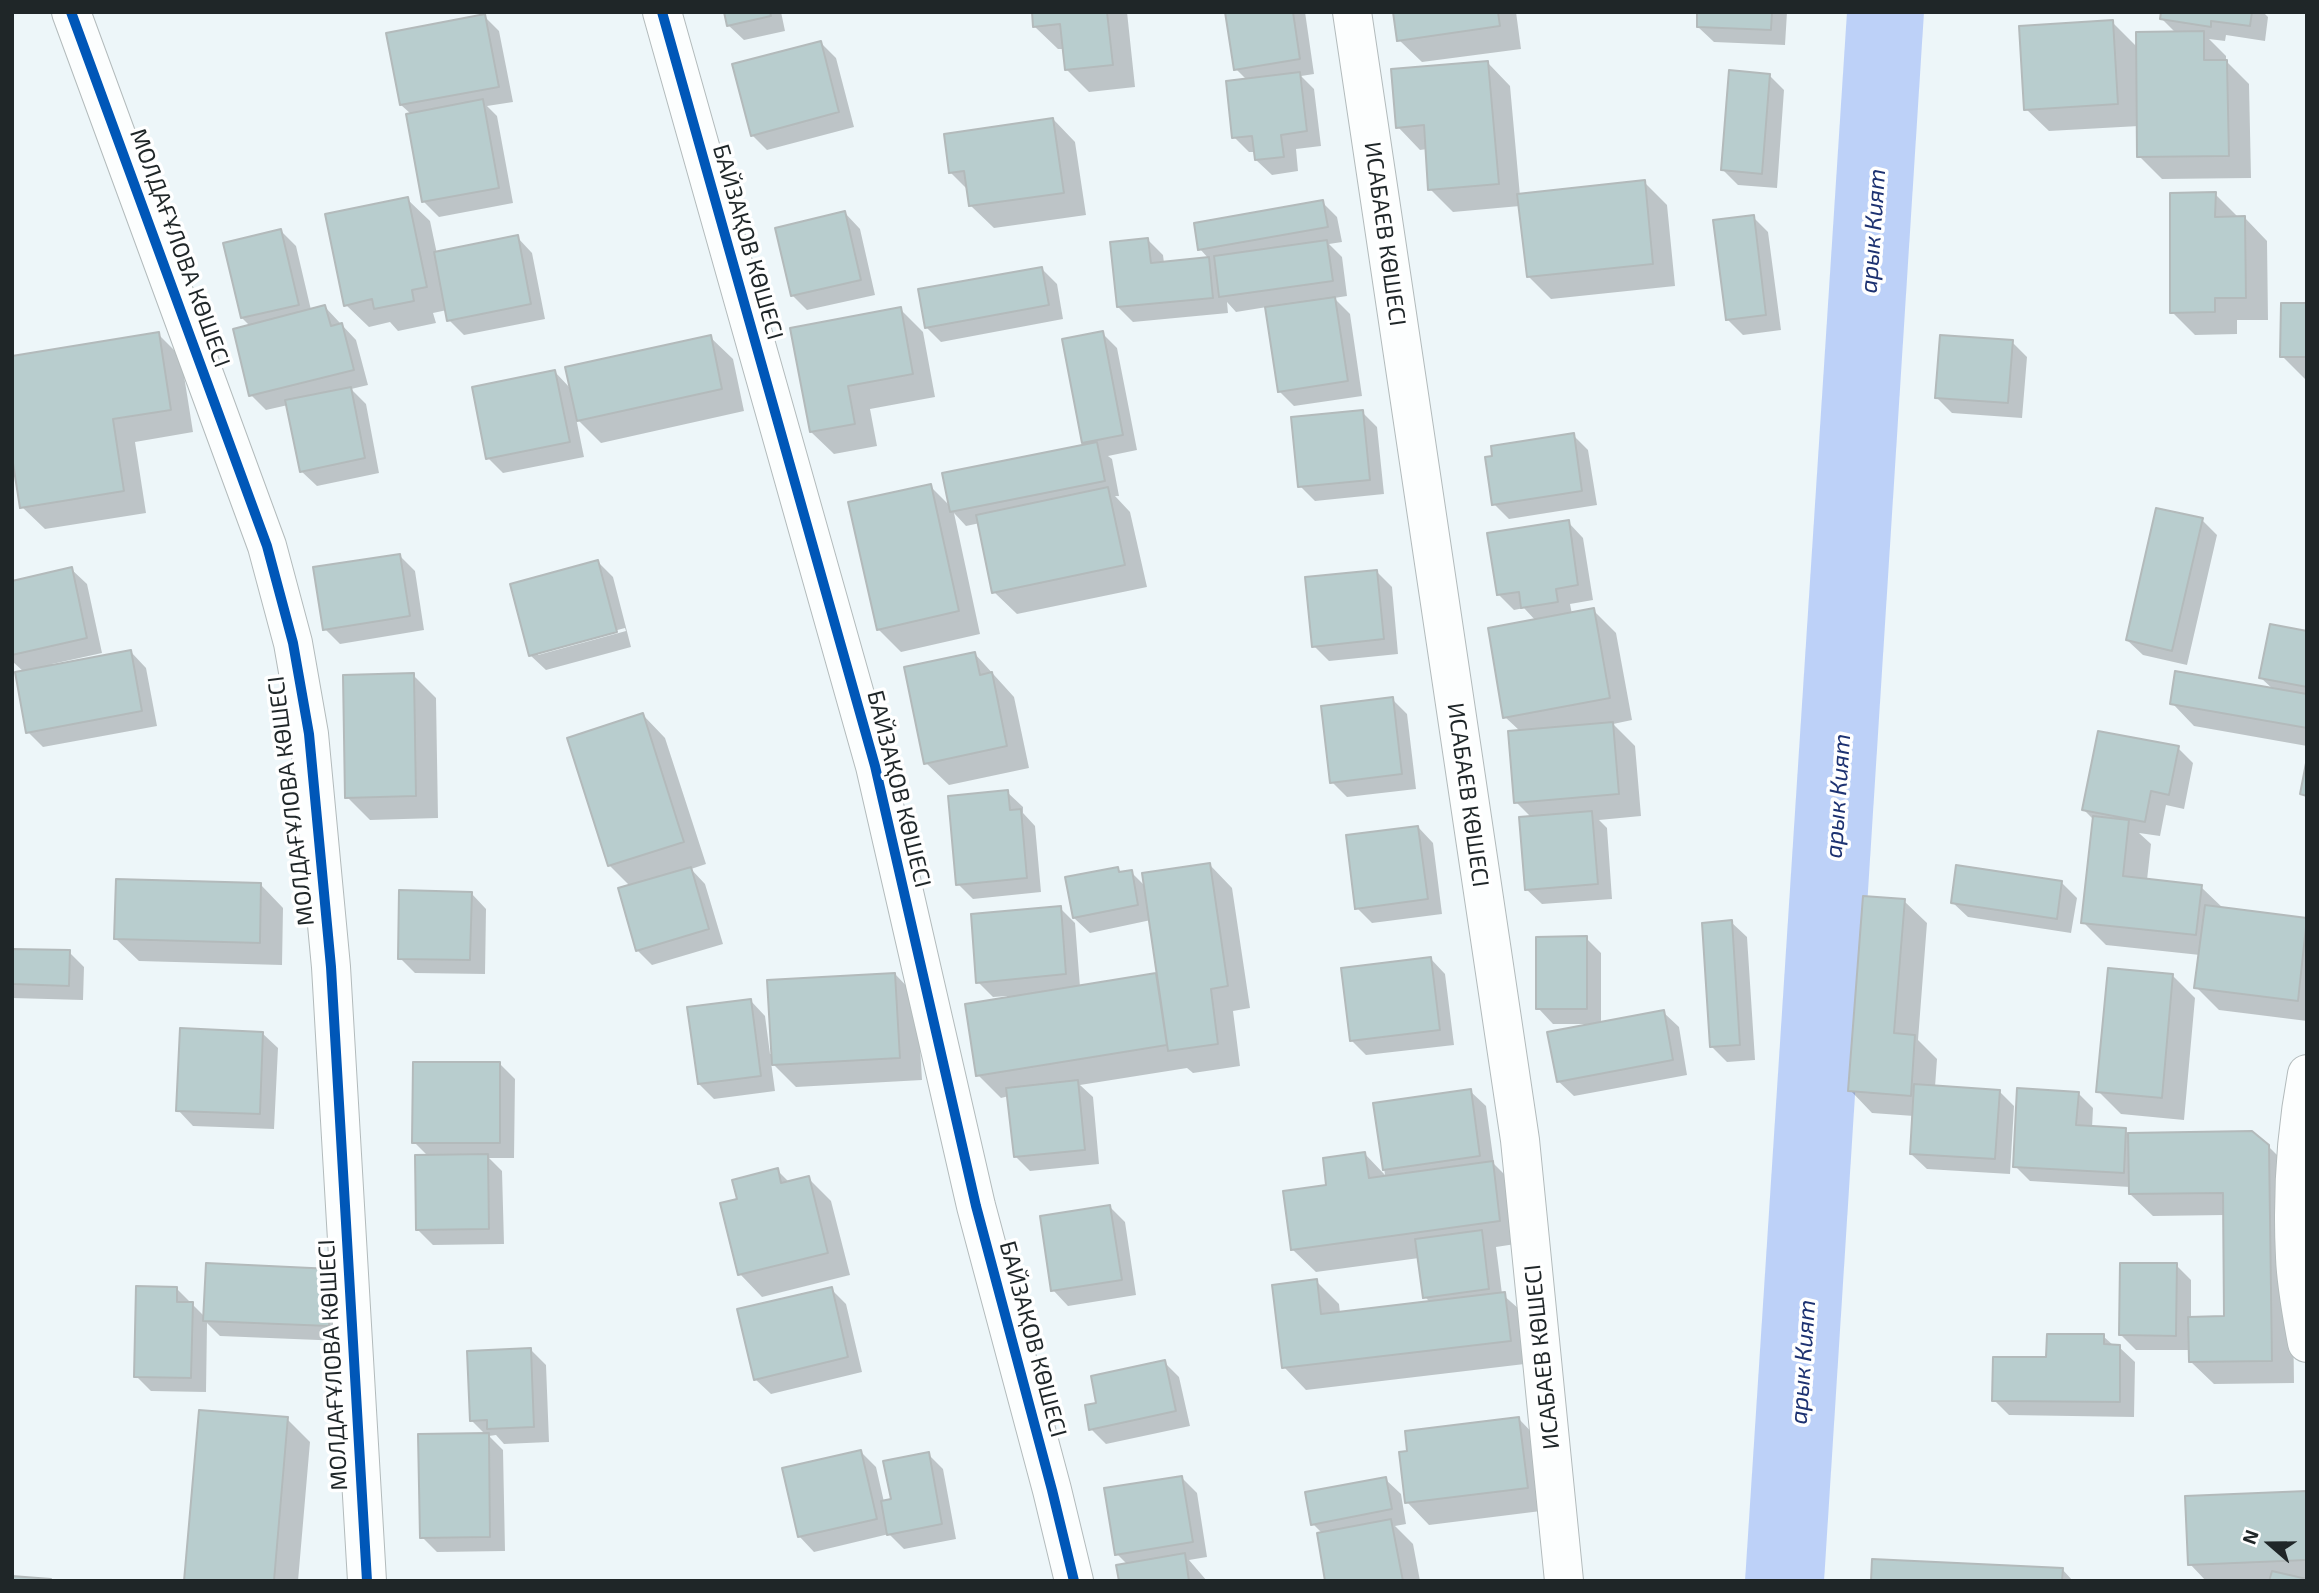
<!DOCTYPE html>
<html>
<head>
<meta charset="utf-8">
<style>
  body { margin:0 }
  #map { position:relative; width:2319px; height:1593px; overflow:hidden; background:#edf6f9; font-family:"Exo 2",sans-serif }
  canvas { display:block }
  .frame { position:absolute; inset:0; border:14px solid #1f2628; pointer-events:none }
  .north { position:absolute; left:2235px; top:1509px; width:70px; height:70px; -webkit-text-stroke:5px #fff; paint-order:stroke; rotate:290deg; font-size:19px; font-weight:700; line-height:28px; text-align:center; color:#1f2628 }
  .north::after { content:''; display:block; margin:auto; width:24px; height:32px; background:#1f2628; clip-path:polygon(50% 0,100% 100%,50% 72%,0 100%) }
</style>
</head>
<body>
<div id="map">
<canvas width="2319" height="1593"></canvas>
<div class="frame"></div>
<div class="north">N</div>
</div>
<script>
const context = document.querySelector('canvas').getContext('2d');
context.lineJoin = 'round';
function paint(path, color) { context.fillStyle = color; context.fill(path, 'evenodd'); }
function stroke(path, color, width, dash) { context.strokeStyle = color; context.lineWidth = width; context.lineCap = dash ? 'butt' : 'round'; context.setLineDash(dash || []); context.stroke(path); }
function drawText(font, color, halo, rows, align = 'center') {
  context.font = font + ' "Exo 2",sans-serif'; context.lineWidth = 7; context.setLineDash([]); context.textBaseline = 'middle'; context.strokeStyle = halo; context.fillStyle = color; for (const [text, x, y, turn = 0] of rows) {
    context.save(); context.translate(x, y); context.rotate((+turn || 0) * Math.PI / 180); context.textAlign = isNaN(turn) ? turn : align; if (halo) context.strokeText(text, 0, 0); context.fillText(text, 0, 0); context.restore();
  }
}
paint(new Path2D(`
  M1847 12H1924L1824 1581H1745Z`), '#bdd1f8');
paint(new Path2D(`
  M726 12H781L785 31 744 40 728 25Z
  M1033 12H1127L1135 87 1089 92 1066 69 1064 49H1058L1035 27Z
  M1226 12H1305L1314 74 1301 76 1314 89 1321 146 1296 149 1298 171 1272 175 1256 160 1255 152H1249L1234 137 1247 80 1236 69Z
  M1395 12H1516L1521 49 1422 62 1399 40Z
  M1699 12H1787L1785 45 1714 42 1698 27Z
  M2163 12H2263L2268 17 2265 41 2226 35 2225 41 2209 39 2226 56V61L2249 84 2251 178 2162 179 2139 156V126L2049 131 2026 109 2112 22 2138 48 2176 33 2162 19Z
  M484 16 499 31 513 102 487 106 497 116 513 203 439 217 423 201 411 114 401 105Z
  M821 43 836 58 854 127 767 150 752 135Z
  M1488 63 1510 86 1520 196 1644 182 1667 205 1675 286 1551 299 1529 277 1520 206 1453 212 1430 189 1427 149 1420 150 1398 127Z
  M1769 75 1784 90 1777 188 1738 185 1723 170Z
  M1053 119 1075 142 1086 215 994 228 971 206 969 191 951 173Z
  M2215 194 2238 217 2245 218 2267 241 2268 320H2237V334L2195 335 2172 312Z
  M407 199 430 221 437 254 517 237 532 253 545 319 464 335 449 320 447 310 433 313 436 323 398 331 390 322 369 327 346 305Z
  M1322 202 1337 217 1342 242 1329 244 1342 257 1347 296 1334 298 1350 314 1362 396 1294 406 1279 391 1267 307 1236 312 1227 302 1228 313 1133 322 1118 307 1148 240 1163 255 1164 263 1209 259 1200 249Z
  M845 213 860 229 875 295 807 310 792 295Z
  M1753 217 1768 232 1781 330 1743 335 1728 320Z
  M281 231 296 246 311 310 325 307 356 340 368 385 351 389 366 404 379 473 317 486 301 471 288 405 266 410 251 395 250 326 242 318Z
  M1042 269 1057 284 1063 319 941 342 926 327Z
  M2307 305V379H2305L2282 356Z
  M900 309 923 332 935 397 870 409 877 446 834 454 811 432Z
  M1102 333 1117 348 1137 450 1108 456 1112 459 1119 496H1115L1130 512 1147 587 1017 614 994 592 980 523 966 526 954 513 980 634 901 652 878 629 930 486 950 506 1087 446 1084 442Z
  M158 334 181 357 193 432 135 442 146 513 45 529 22 507Z
  M710 337 733 359 744 411 601 443 576 418 584 457 503 473 488 458 555 372 571 389Z
  M2012 342 2027 357 2022 418 1952 413 1937 398Z
  M1362 412 1377 427 1384 494 1315 501 1300 486Z
  M1573 435 1588 450 1597 505 1509 519 1494 504Z
  M2202 520 2217 535 2187 665 2143 655 2127 640Z
  M1568 522 1583 538 1593 600 1570 604 1572 614 1593 610 1616 633 1632 720 1613 724 1635 746 1641 816 1599 820 1607 828 1612 899 1542 904 1526 889 1531 817 1516 802 1520 731 1505 717 1536 621 1524 608 1514 610 1499 595Z
  M400 556 415 571 424 630 340 644 325 629Z
  M598 562 613 577 631 647 546 670 530 655ZM625 628 626 631 538 655V651Z
  M71 569 87 584 102 653 52 664 53 667 131 652 146 668 157 726 43 747 28 732 24 672 12 661V583Z
  M1376 571 1392 587 1398 654 1329 661 1314 646Z
  M2307 633V746L2194 726 2172 703 2274 690 2261 678Z
  M975 654 1014 697 1029 768 949 785 926 763Z
  M413 675 436 698 438 818 370 820 347 797Z
  M1392 699 1407 714 1416 789 1347 797 1332 782Z
  M643 715 665 738 706 864 691 869 705 884 723 944 652 965 637 950 630 886 609 865Z
  M2178 748 2193 763 2184 809 2166 805 2160 836 2139 833 2151 844 2147 880 2201 887 2224 909 2307 920V1021L2219 1010 2196 987 2200 955 2106 945 2083 922 2095 821 2084 810Z
  M1007 792 1023 807V813L1035 826 1041 892 973 899 958 884Z
  M1418 827 1433 843 1442 914 1372 923 1357 908Z
  M1210 865 1232 888 1250 1008 1233 1011 1240 1066 1193 1073 1187 1068 1080 1085 1093 1097 1099 1164 1030 1171 1015 1156 1009 1096 1001 1098 978 1075 1007 999V996L993 997 978 982 1060 908 1075 923 1080 987 1159 974 1151 920 1090 933 1074 918 1118 869 1122 873 1131 872 1146 887Z
  M2062 883 2077 898 2071 933 1968 917 1952 902Z
  M261 885 283 908 282 965 139 961 116 939Z
  M471 893 486 909 485 974 415 973 400 958Z
  M1904 901 1927 923 1918 1040 1937 1059 1935 1087 1999 1091 2014 1106 2010 1174 1927 1169 1911 1154 1914 1116 1872 1113 1850 1090Z
  M1731 922 1747 937 1755 1060 1727 1062 1711 1046Z
  M1586 938 1601 953V1023L1663 1012 1679 1027 1687 1075 1574 1096 1558 1081 1589 1024H1553L1538 1008Z
  M12 950 69 952 84 967 83 1000 12 998Z
  M1430 958 1445 974 1454 1045 1366 1055 1351 1040Z
  M895 974 917 997 922 1080 796 1087 771 1062 775 1091 714 1099 699 1084 750 1000 765 1016 770 1054H773Z
  M2172 975 2195 998 2184 1120 2121 1114 2098 1091Z
  M262 1033 278 1048 274 1129 193 1126 178 1110Z
  M500 1064 515 1079 514 1158H489L502 1171 504 1244 433 1245 418 1230 428 1156 414 1142Z
  M1470 1091 1486 1106 1494 1164 1515 1185 1522 1243 1496 1247 1502 1294 1527 1316 1533 1363 1306 1390 1284 1367 1316 1281 1339 1304 1340 1313 1430 1302 1425 1297 1419 1258 1316 1272 1293 1250 1328 1186 1365 1154 1385 1175 1375 1104Z
  M2078 1093 2093 1108 2092 1128 2125 1130 2130 1135 2268 1146 2291 1169 2294 1383 2214 1384 2191 1362V1350H2136L2120 1334 2176 1265 2191 1280V1319L2226 1318 2225 1215 2153 1216 2130 1194V1187L2030 1181 2015 1166Z
  M777 1170 790 1183 808 1178 831 1201 850 1275 762 1297 740 1274 739 1200Z
  M1110 1207 1125 1222 1136 1295 1068 1306 1053 1290Z
  M331 1270 343 1341 220 1336 207 1323 206 1392 151 1391 136 1376 177 1289 205 1317Z
  M831 1289 846 1304 862 1372 771 1394 755 1379Z
  M2103 1336 2114 1346 2119 1347 2135 1362 2134 1417 2009 1415 1994 1400 2048 1359Z
  M531 1350 546 1365 549 1442 504 1444 496 1435 489 1436 503 1450 505 1551 437 1552 422 1537 486 1435 472 1421Z
  M1164 1362 1179 1377 1190 1426 1106 1444 1091 1429Z
  M287 1419 310 1442 298 1581H186Z
  M1519 1419 1541 1442 1549 1510 1429 1525 1407 1502Z
  M861 1452 876 1467 884 1502 893 1501 928 1454 943 1469 956 1539 904 1549 889 1534 814 1552 799 1536Z
  M1181 1477 1197 1493 1207 1557 1189 1560 1207 1581H1120L1128 1565 1117 1554Z
  M1385 1479 1401 1494 1406 1524 1395 1526 1413 1544 1420 1581H1327L1323 1534 1313 1524Z
  M2307 1493V1581H2206L2190 1564Z
  M2062 1569 2073 1581H1873Z`), '#0003');
const building = new Path2D(`
  M724 12H770L771 16 727 26Z
  M1032 12H1107L1113 65 1065 70 1060 24 1033 27Z
  M1225 12H1293L1300 59 1234 70Z
  M1393 12H1498L1500 26 1397 41Z
  M1697 12H1772L1771 30 1697 27Z
  M2161 12H2252L2250 26 2211 21V27L2160 19Z
  M485 14 499 87 400 105 386 33Z
  M2113 20 2118 104 2024 110 2019 26Z
  M2204 31V60H2227L2229 156 2137 157 2136 32Z
  M821 41 839 112 751 136 732 64Z
  M1488 61 1499 184 1428 190 1424 125 1396 128 1391 69Z
  M1729 70 1770 74 1762 174 1721 170Z
  M1300 72 1307 131 1281 135 1284 157 1255 160 1252 136 1232 138 1226 81Z
  M483 99 499 188 422 202 406 114Z
  M1053 118 1064 193 969 206 964 171 949 173 944 134Z
  M1645 180 1653 264 1527 277 1517 194Z
  M2216 192 2215 217 2245 216 2246 298H2215V312L2170 313V193Z
  M408 197 427 287 412 290 414 301 374 309 372 299 344 306 325 214Z
  M1323 200 1328 227 1198 250 1194 223Z
  M845 211 861 280 791 296 775 228Z
  M1754 215 1766 315 1726 320 1713 220Z
  M281 229 299 305 241 318 223 243Z
  M518 235 531 304 447 321 434 252Z
  M1148 238 1151 263 1209 257 1213 298 1117 307 1110 242Z
  M1327 240 1333 281 1219 297 1214 256Z
  M1042 267 1049 305 925 328 918 289Z
  M1335 297 1348 381 1278 392 1265 307Z
  M2281 303H2307V357H2280Z
  M325 305 331 326 342 323 354 370 249 396 233 329Z
  M901 307 913 374 848 386 855 424 810 432 790 328Z
  M1103 331 1123 435 1082 443 1062 339Z
  M159 332 171 410 113 419 124 491 20 508 12 457V356Z
  M711 335 722 389 577 421 565 367Z
  M1940 335 2013 340 2008 403 1935 398Z
  M555 370 570 442 486 459 472 387Z
  M351 387 365 458 300 472 285 400Z
  M1363 410 1370 480 1298 487 1291 417Z
  M1574 433 1582 491 1492 505 1485 457 1492 456 1491 446Z
  M1097 442 1105 481 950 512 942 473Z
  M931 484 959 611 877 630 848 502Z
  M1108 487 1125 565 992 593 976 515Z
  M2156 508 2203 518 2172 651 2126 640Z
  M1569 520 1578 585 1556 589 1558 602 1521 608 1519 592 1497 595 1487 533Z
  M400 554 410 616 323 630 313 567Z
  M598 560 617 632 529 656 510 584Z
  M72 567 87 638 12 655V581Z
  M1377 570 1384 639 1312 647 1305 577Z
  M1594 608 1610 698 1503 718 1488 628Z
  M2270 624 2307 631V687L2259 678Z
  M131 650 142 711 26 733 15 672Z
  M975 652 980 675 992 672 1007 746 924 764 904 667Z
  M2175 671 2307 694V728L2170 704Z
  M414 673 416 796 345 798 343 675Z
  M1393 697 1402 774 1330 783 1321 706Z
  M643 713 684 842 608 866 567 738Z
  M1613 722 1619 794 1514 803 1508 731Z
  M2098 731 2179 746 2169 795 2151 791 2145 822 2082 810Z
  M2307 758V796L2300 794Z
  M1008 790 1010 810 1021 809 1027 878 956 885 948 796Z
  M1592 811 1598 884 1525 890 1519 817Z
  M2093 816 2129 820 2123 876 2202 885 2196 935 2081 923Z
  M1418 826 1428 899 1355 909 1346 835Z
  M1210 863 1228 986 1211 989 1218 1044 1168 1051 1142 873Z
  M1956 865 2062 881 2057 919 1951 903Z
  M691 867 709 929 636 951 618 888Z
  M1118 867 1119 872 1132 870 1138 905 1073 918 1065 877Z
  M116 879 261 883 260 943 114 939Z
  M399 890 472 892 470 960 398 959Z
  M1863 896 1905 899 1894 1033 1915 1035 1911 1096 1848 1091Z
  M2205 905 2307 918 2298 1001 2194 988Z
  M1061 906 1066 974 976 983 971 914Z
  M1732 920 1740 1045 1710 1047 1702 923Z
  M1587 936V1009H1536V937Z
  M12 949 70 950 69 986 12 984Z
  M1431 957 1440 1030 1350 1041 1341 968Z
  M2108 968 2173 974 2162 1098 2096 1092Z
  M895 973 900 1058 772 1065 767 980Z
  M1156 973 1167 1045 976 1076 965 1004Z
  M751 999 761 1076 698 1084 687 1007Z
  M1664 1010 1673 1060 1557 1082 1547 1032Z
  M180 1028 263 1032 260 1114 176 1111Z
  M413 1062H500V1143H412Z
  M1078 1080 1085 1150 1014 1157 1006 1088Z
  M1914 1084 2000 1090 1995 1159 1910 1154Z
  M2017 1088 2079 1092 2076 1125 2126 1128 2124 1173 2013 1167Z
  M1471 1089 1480 1156 1383 1170 1373 1103Z
  M2252 1131 2269 1145 2272 1361 2189 1362 2188 1317 2224 1316 2223 1193 2129 1194 2128 1133Z
  M1365 1152 1369 1178 1493 1161 1500 1221 1291 1250 1283 1191 1326 1185 1323 1158Z
  M488 1154 489 1229 416 1230 415 1155Z
  M778 1168 781 1183 809 1176 828 1253 738 1275 720 1203 737 1199 732 1180Z
  M1110 1205 1122 1280 1051 1291 1040 1216Z
  M1482 1230 1489 1289 1423 1298 1415 1239Z
  M206 1263 332 1269 329 1326 203 1321Z
  M2120 1263H2177L2176 1336 2119 1335Z
  M1317 1279 1321 1314 1505 1292 1511 1341 1282 1368 1272 1285Z
  M136 1286 177 1287V1302H193L191 1378 134 1377Z
  M832 1287 848 1357 754 1380 737 1309Z
  M2047 1334H2104V1344L2120 1345V1402L1992 1401 1993 1357H2046Z
  M531 1348 534 1427 487 1429V1420L470 1421 467 1351Z
  M1165 1360 1176 1411 1089 1430 1085 1405 1096 1403 1091 1376Z
  M199 1410 288 1417 274 1581H184Z
  M1519 1417 1528 1488 1405 1503 1399 1452 1407 1451 1405 1431Z
  M489 1433 490 1537 420 1538 418 1434Z
  M861 1450 877 1519 798 1537 782 1468Z
  M929 1452 942 1524 887 1535 881 1501 891 1499 883 1461Z
  M1182 1476 1193 1542 1115 1555 1104 1488Z
  M1386 1477 1392 1509 1311 1525 1305 1492Z
  M2307 1491V1560L2188 1565 2185 1496Z
  M1391 1519 1403 1581H1325L1317 1533Z
  M1185 1553 1189 1581H1119L1116 1565Z
  M1872 1559 2063 1568 2062 1581H1871Z
  M2272 1571 2307 1579V1581H2269Z
  M12 1576 51 1579V1581H12Z`);
paint(building, '#b8cdce');
stroke(building, '#b3babb', 2);
const minor = new Path2D(`
  M71 12 267 546 293 643 309 734 331 967 367 1581
  M662 12 875 766 976 1206 1052 1490 1074 1581
  M1352 12 1520 1140 1564 1581
  M2307 1074C2296 1133 2292 1197 2295 1257 2296 1285 2302 1315 2307 1343`);
stroke(minor, '#b3bbbc', 40);
stroke(minor, '#fcfefe', 38);
stroke(new Path2D(`
  M71 12 267 546 293 643 309 734 331 967 367 1581
  M662 12 875 766 976 1206 1052 1490 1074 1581`), '#0057b8', 10);
drawText('23px', '#1f2628', '#fff', [
  ["ИСАБАЕВ КӨШЕСІ",1385,234,82],
  ["БАЙЗАҚОВ КӨШЕСІ",748,242,74],
  ["МОЛДАҒҰЛОВА КӨШЕСІ",180,248,70],
  ["БАЙЗАҚОВ КӨШЕСІ",899,789,76],
  ["ИСАБАЕВ КӨШЕСІ",1468,795,82],
  ["МОЛДАҒҰЛОВА КӨШЕСІ",291,801,-97],
  ["БАЙЗАҚОВ КӨШЕСІ",1033,1339,75],
  ["ИСАБАЕВ КӨШЕСІ",1542,1357,-96],
  ["МОЛДАҒҰЛОВА КӨШЕСІ",333,1365,-93]
]);
drawText('italic 24px', '#1d3271', '#fff', [
  ["арык Кият",1873,231,-86],
  ["арык Кият",1838,796,-86],
  ["арык Кият",1803,1362,-86]
]);
</script>
</body>
</html>
